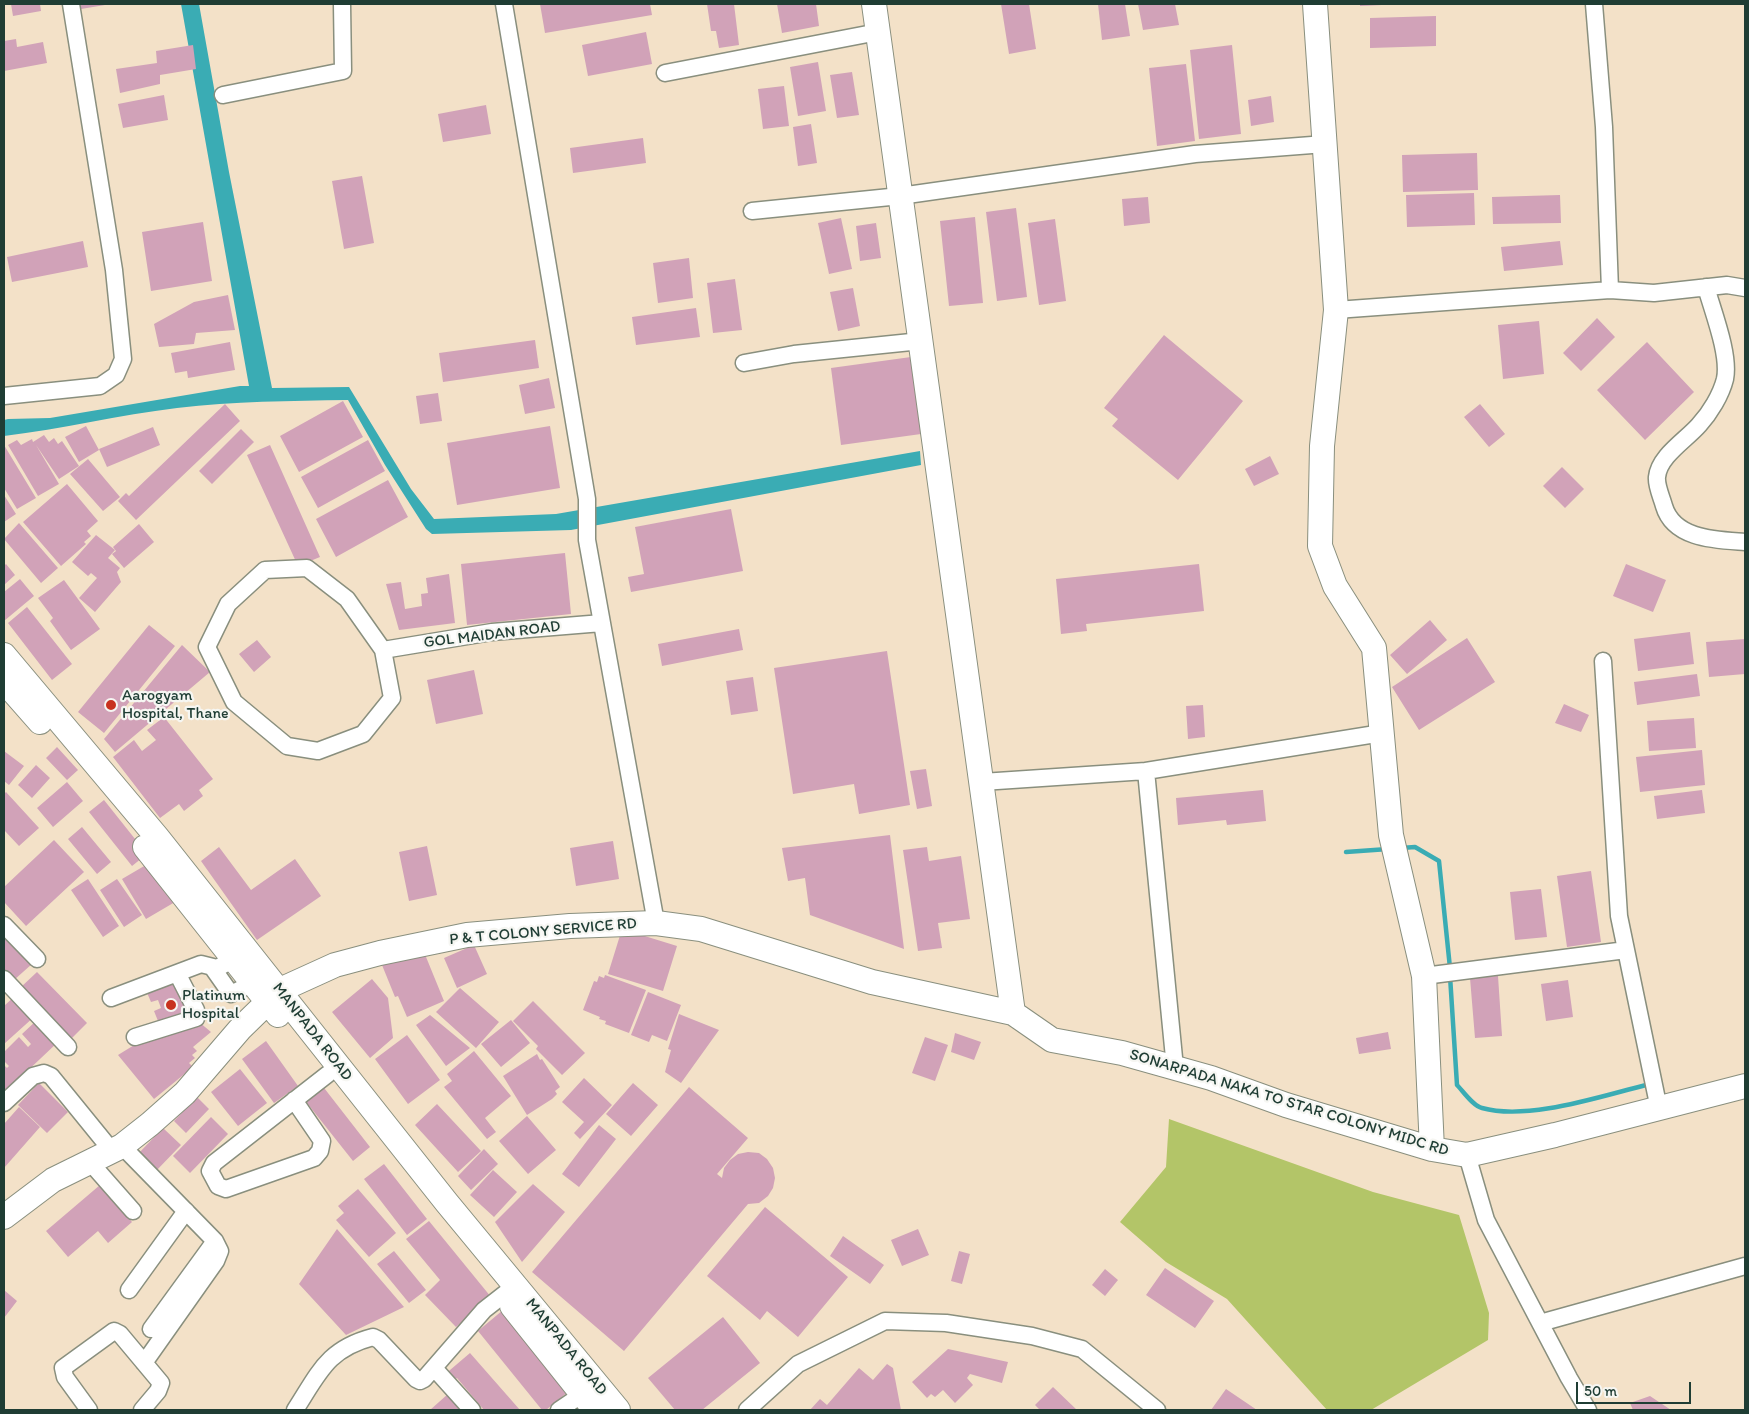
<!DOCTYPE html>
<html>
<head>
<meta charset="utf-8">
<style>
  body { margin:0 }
  #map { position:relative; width:1749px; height:1414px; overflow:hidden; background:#f3e1c8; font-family:Itim,sans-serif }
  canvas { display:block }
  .frame { position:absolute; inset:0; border:5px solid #1f3d34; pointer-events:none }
  .scale { position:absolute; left:1576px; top:1382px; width:115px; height:22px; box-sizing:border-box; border:2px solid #1f3d34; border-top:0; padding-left:6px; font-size:15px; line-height:18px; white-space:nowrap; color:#1f3d34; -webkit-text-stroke:4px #f6f6f2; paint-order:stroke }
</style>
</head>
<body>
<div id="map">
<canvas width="1749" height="1414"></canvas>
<div class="frame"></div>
<div class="scale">50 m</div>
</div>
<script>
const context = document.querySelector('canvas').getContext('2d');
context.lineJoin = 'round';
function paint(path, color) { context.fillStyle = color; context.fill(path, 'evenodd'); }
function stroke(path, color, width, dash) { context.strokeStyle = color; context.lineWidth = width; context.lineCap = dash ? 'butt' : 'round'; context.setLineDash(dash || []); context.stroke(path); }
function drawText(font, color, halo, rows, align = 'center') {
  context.font = font + ' Itim,sans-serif'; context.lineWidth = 4.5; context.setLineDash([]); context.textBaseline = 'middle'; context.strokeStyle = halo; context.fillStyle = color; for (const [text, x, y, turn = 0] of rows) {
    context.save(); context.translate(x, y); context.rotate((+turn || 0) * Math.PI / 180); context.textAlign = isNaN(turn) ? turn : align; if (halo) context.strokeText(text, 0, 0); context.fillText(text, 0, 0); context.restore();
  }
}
paint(new Path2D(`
  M1169 1119 1373 1192 1459 1215 1489 1313 1488 1340 1371 1410H1327L1227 1299 1166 1262 1120 1222 1166 1167Z`), '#b3c568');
paint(new Path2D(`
  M181 4H199L229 172 272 388 349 387 411 489 434 519 556 514 920 451 921 465 571 530 432 534 426 529 385 465 348 400C290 401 234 401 177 408 119 415 62 429 4 436V420L8 419 50 418 240 386H249Z`), '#3aacb4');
stroke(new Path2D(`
  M1401 848 1415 847 1439 861 1450 968
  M1346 852 1388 849
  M1450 976 1457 1085C1463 1091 1473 1106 1482 1108 1528 1121 1601 1096 1646 1085`), '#3aacb4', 4.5);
paint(new Path2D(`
  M11 4H40L41 11 13 16Z
  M80 4H105V5L81 9Z
  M540 4H650L652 15 545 33Z
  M707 4H734L739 45 719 48 716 31H711Z
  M777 4H816L819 26 782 33Z
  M1001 4H1029L1036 49 1009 54Z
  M1098 4H1125L1130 36 1102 40Z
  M1138 4H1175L1179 25 1143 30Z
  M1360 4H1382V5L1360 6Z
  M1436 16V46L1370 48V18Z
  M646 32 652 64 588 76 582 45Z
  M16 39 17 47 43 42 47 63 4 71V41Z
  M193 45 196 69 160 75V84L120 93 116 69 157 63 156 51Z
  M1232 45 1241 134 1199 139 1190 50Z
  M818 62 826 111 798 116 790 67Z
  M1186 64 1195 141 1157 146 1149 68Z
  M852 72 859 115 837 118 830 75Z
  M784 86 789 126 763 129 758 89Z
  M164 95 168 120 123 128 118 104Z
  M1271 96 1274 122 1251 126 1248 100Z
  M486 105 491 134 443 142 438 114Z
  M811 124 817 163 798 166 793 127Z
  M643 138 646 163 573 173 570 148Z
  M1477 153 1478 190 1403 192 1402 155Z
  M362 176 374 243 344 249 332 181Z
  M1474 193 1475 225 1407 227 1406 195Z
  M1560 195 1561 223 1493 224 1492 197Z
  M1148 197 1150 223 1124 226 1122 199Z
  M1016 208 1027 297 997 301 986 212Z
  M975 217 983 303 949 306 940 221Z
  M841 218 852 269 829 274 818 223Z
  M1055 219 1066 301 1039 305 1028 223Z
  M203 222 212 281 151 291 142 232Z
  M876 223 881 258 860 261 856 226Z
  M83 241 88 267 12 282 7 257Z
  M1560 241 1563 265 1504 271 1501 247Z
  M689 258 693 298 658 303 653 263Z
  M735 279 742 330 713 333 707 283Z
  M853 288 860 326 838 331 830 292Z
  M228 295 235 330 196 333 194 344 159 347 154 324 194 302Z
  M696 308 700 337 636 345 632 317Z
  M1597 318 1615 337 1581 371 1563 353Z
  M1539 321 1544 374 1503 379 1498 325Z
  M1164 335 1243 401 1178 480 1112 426 1118 419 1104 408Z
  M535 340 539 368 443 382 439 353Z
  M230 342 235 370 188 378 187 371 175 373 171 353Z
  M1647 342 1694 392 1645 440 1597 390Z
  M911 357 921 434 841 445 831 368Z
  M549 378 555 408 525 414 519 385Z
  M438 393 442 421 420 424 416 396Z
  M343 401 363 437 299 472 280 436Z
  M225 404 240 421 136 520 118 501 126 493 129 496Z
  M1480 404 1505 434 1489 447 1464 417Z
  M86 426 99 450 79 462 65 437Z
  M550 426 560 488 457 505 447 443Z
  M153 427 160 445 107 467 99 449Z
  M241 429 254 442 212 484 199 471Z
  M44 435 49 442 54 438 58 444 62 441 79 466 59 479 36 445 59 484 38 496 8 445 17 440 21 445 32 439 33 442Z
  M368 440 385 471 318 508 301 477Z
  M4 445 36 498 17 509 4 488Z
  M270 445 320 557 298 566 247 455Z
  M1270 456 1279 474 1254 486 1245 469Z
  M88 459 120 497 103 511 70 474Z
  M1562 467 1584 489 1565 508 1543 486Z
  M388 480 408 517 336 557 316 519Z
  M67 484 98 521 87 531 91 536 84 542 86 544 61 566 23 522Z
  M4 495 16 514 4 522Z
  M731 509 743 571 631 592 628 577 644 574 635 527Z
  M19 523 58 568 41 583 4 539Z
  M139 524 154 542 124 568 112 554 116 551 113 547Z
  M96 535 115 550 108 558 120 568 117 572 121 582 95 612 79 598 97 578 91 573 88 576 72 562Z
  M565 553 571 614 467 625 461 564Z
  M6 564 15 575 4 585V566Z
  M1199 564 1204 611 1086 624 1087 631 1061 634 1056 579Z
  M1626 564 1666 580 1653 612 1613 596Z
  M449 574 455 623 399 630 386 584 401 582 405 609 422 606 421 594 428 593 426 578Z
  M20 579 34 596 4 621V592Z
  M64 580 100 629 71 650 50 621 53 618 38 598Z
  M27 607 72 664 52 680 8 623Z
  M1430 620 1447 640 1407 674 1390 655Z
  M149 625 175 646 104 733 78 712Z
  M739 629 743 650 662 666 658 644Z
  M1690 632 1694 664 1638 671 1634 639Z
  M1467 638 1495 682 1419 730 1392 687Z
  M1745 639V674L1709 677 1706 642Z
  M257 640 271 657 254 672 239 654Z
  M182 645 210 672 115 752 104 739Z
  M887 651 910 805 859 814 854 784 793 794 774 668Z
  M474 670 483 714 436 724 427 680Z
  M1697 674 1700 696 1637 705 1634 682Z
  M753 677 758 711 731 715 726 681Z
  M1564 704 1589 715 1581 732 1555 723Z
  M1203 705 1205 737 1188 739 1186 706Z
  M164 717 213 779 199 790 203 796 184 811 179 804 160 818 113 757 134 740 142 751 156 740 147 730Z
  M1694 718 1696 748 1649 751 1647 721Z
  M57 747 78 770 67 780 46 758Z
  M1702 750 1705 785 1640 792 1636 757Z
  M4 751 24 766 9 785 4 781Z
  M36 765 50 778 32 798 18 785Z
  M926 769 932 806 917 809 910 771Z
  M67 782 83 801 53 827 37 808Z
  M1263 790 1266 821 1227 825 1226 820 1178 825 1176 798Z
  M1702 790 1705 813 1657 819 1654 796Z
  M6 792 39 828 19 846 4 830V794Z
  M104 800 147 854 132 866 89 812Z
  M82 827 111 862 97 874 68 839Z
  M890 835 904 949 810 915 805 878 788 881 782 848Z
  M54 840 84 872 26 926 4 902V887Z
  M613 841 619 879 576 886 570 848Z
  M427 846 437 895 409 901 399 852Z
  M219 847 251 890 295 859 321 896 257 940 201 861Z
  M927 847 929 861 961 856 970 919 938 923 942 948 918 951 903 850Z
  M151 862 175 902 146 919 122 879Z
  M1591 871 1601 942 1567 947 1557 876Z
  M88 879 119 926 103 937 71 890Z
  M117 879 142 915 124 927 100 890Z
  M1541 889 1547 937 1515 940 1510 892Z
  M622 929 677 946 663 991 608 974Z
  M4 934 32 964 14 980 4 969Z
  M474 945 487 974 457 988 444 958Z
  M424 952 444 1001 407 1017 398 996 395 997 382 965Z
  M37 972 87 1023 71 1039 20 988Z
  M177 975 191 1013 160 1026 154 1011 161 1008 158 1000 151 1002 145 988Z
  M605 975 646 990 629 1033 605 1024 606 1021 599 1019 600 1017 583 1010 594 981 597 982 599 976 604 978Z
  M1498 976 1502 1036 1475 1038 1470 978Z
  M372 979 388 998 393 1038 370 1058 332 1012Z
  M1568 980 1573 1017 1546 1021 1541 984Z
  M460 988 499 1022 476 1048 436 1012Z
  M648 992 681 1005 667 1041 652 1035 649 1042 631 1035Z
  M16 995 35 1016 4 1044V1006Z
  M533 1001 585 1053 562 1075 536 1049 538 1046 513 1021Z
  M679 1014 719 1030 681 1083 665 1072 671 1050 668 1049Z
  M430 1015 470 1048 446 1066 416 1025Z
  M37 1020 58 1042 4 1093V1065L7 1068 9 1066 4 1061V1052L19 1037 28 1047 31 1044 22 1034Z
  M511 1020 530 1043 501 1067 481 1044Z
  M199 1022 211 1032 193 1047 197 1051 192 1055 195 1058 189 1063 193 1067 154 1099 118 1055 144 1039Z
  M1388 1032 1391 1049 1359 1054 1356 1038Z
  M955 1033 981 1042 974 1060 951 1052Z
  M407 1035 440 1080 408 1104 375 1059Z
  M925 1037 948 1045 935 1081 912 1073Z
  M266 1041 298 1086 274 1103 242 1059Z
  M474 1051 511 1096 485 1118 496 1132 487 1139 444 1087 452 1081 447 1074Z
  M537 1054 540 1060 542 1059 560 1087 555 1091 557 1094 552 1099 527 1115 503 1076Z
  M240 1069 267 1103 238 1126 211 1092Z
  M584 1078 612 1105 580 1139 574 1133 584 1122 562 1102Z
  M39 1083 68 1112 47 1133 18 1105Z
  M633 1083 658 1105 631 1136 606 1114Z
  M321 1084 370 1147 353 1161 303 1098Z
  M689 1087 748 1138 717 1174 722 1178 724 1168 730 1160 738 1154 748 1152 759 1153 767 1159 773 1168 775 1178 773 1188 768 1196 759 1203 748 1204 624 1351 532 1272Z
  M197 1097 209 1109 186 1133 174 1121Z
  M437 1104 481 1151 458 1172 415 1125Z
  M19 1107 40 1127 4 1168V1124Z
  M527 1116 556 1150 528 1174 499 1141Z
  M211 1117 228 1134 190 1173 173 1156Z
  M599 1125 616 1139 579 1187 562 1174Z
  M163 1128 181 1145 156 1171 138 1154Z
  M484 1149 498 1164 471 1190 458 1176Z
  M384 1164 427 1219 407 1235 364 1179Z
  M493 1170 517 1192 494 1217 470 1195Z
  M533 1184 565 1212 522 1262 495 1222Z
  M100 1185 132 1222 108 1243 98 1231 68 1257 46 1231Z
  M358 1189 396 1233 369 1257 336 1220 344 1213 338 1206Z
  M765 1207 848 1277 798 1337 767 1311 760 1320 707 1276Z
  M429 1221 491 1297 456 1327 425 1295 440 1280 406 1239Z
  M337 1229 404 1307 346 1335 299 1284Z
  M918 1229 929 1255 902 1266 891 1240Z
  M843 1236 884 1265 870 1284 830 1256Z
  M394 1251 426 1290 409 1303 377 1264Z
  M959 1251 970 1254 962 1284 951 1281Z
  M1165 1268 1214 1301 1195 1328 1146 1295Z
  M1105 1269 1118 1280 1105 1296 1092 1285Z
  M4 1290 17 1301 4 1318Z
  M503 1310 569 1391 546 1410H542L478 1331Z
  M723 1317 760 1363 702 1410H675L648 1378Z
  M948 1349 1008 1362 1002 1383 970 1374 967 1378 973 1385 955 1403 943 1390 935 1397 931 1394 927 1398 912 1382Z
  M470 1353 520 1410H484L457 1378 450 1383 443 1376Z
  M887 1364 893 1368 901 1410H810L820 1399 827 1405 859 1368 873 1380Z
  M1053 1387 1077 1410H1040L1035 1405Z
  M1226 1389 1257 1410H1211Z
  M448 1394 463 1410H430Z
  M1650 1396 1671 1410H1633L1630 1403Z`), '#d1a2b8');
const street = new Path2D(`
  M504 4 587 499V540L656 923
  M1594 4 1604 127 1610 290
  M665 73 878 32
  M223 95 343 71 342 4
  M752 211 900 196 1195 154 1325 144
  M1706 287C1713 312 1730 355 1725 379 1721 395 1710 413 1699 425 1686 440 1659 456 1657 477 1656 486 1662 498 1664 506 1674 540 1718 540 1745 542
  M1336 310 1610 290 1654 293 1727 285 1745 288
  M744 363 794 354 921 341
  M4 396 100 386 116 375 123 359 114 270 71 4
  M383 650 392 698 363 734 318 751 287 746 234 702 207 647 228 604 265 570 307 568 347 599 383 650 492 632 602 623
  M1603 661 1619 916 1659 1109
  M1146 771 1382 733
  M982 782 1146 771 1175 1068
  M4 925 37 959
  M212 967 231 994 262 978
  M1424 976 1626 950
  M4 979 68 1047
  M111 998 201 964 217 968 233 960
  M135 1037 196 1018V1010L177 973
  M294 1100 322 1141 320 1151 314 1158 226 1189 218 1186 210 1171 214 1163 328 1074
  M4 1103 33 1076 44 1073 51 1076 112 1151
  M122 1146 215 1241 220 1251 216 1261 144 1363
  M1467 1155 1486 1220 1569 1378 1588 1410
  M89 1161 133 1211
  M129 1290 186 1211
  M1540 1323 1745 1266
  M151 1329 215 1241
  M434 1368 472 1410
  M89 1410 65 1377 63 1368 114 1331 120 1334 161 1383 158 1391 142 1410
  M295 1410C319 1373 327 1349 373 1337L379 1340 416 1379 420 1381 424 1379 484 1310 516 1285
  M559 1410 590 1389
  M747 1410 798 1364 885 1321 946 1323 1032 1336 1082 1349 1157 1410`);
const secondary = new Path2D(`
  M874 4 1013 1013
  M1315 4 1336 310 1322 446 1320 546 1335 586 1374 648 1391 835 1424 976 1432 1149
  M4 655 157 837 447 1203 618 1410
  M4 681 40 722
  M145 847 278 1015
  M4 1217 53 1180 122 1146 150 1124 185 1093 240 1029 280 990 335 965 380 953 467 935 570 926 656 923 701 929 872 982 1013 1013 1052 1040 1122 1053 1211 1078 1286 1105 1432 1149 1467 1155 1555 1135 1745 1086
  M512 1306 595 1410`);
stroke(street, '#898f7e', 19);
stroke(secondary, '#898f7e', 26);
stroke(street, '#fff', 16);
stroke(secondary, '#fff', 24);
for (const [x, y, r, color] of [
  [111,705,6,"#c8321e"],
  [171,1005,6,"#c8321e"]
]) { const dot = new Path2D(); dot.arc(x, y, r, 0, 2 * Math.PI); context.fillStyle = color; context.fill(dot); stroke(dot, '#f6f6f2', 2); }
drawText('16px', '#1f3d34', '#f6f6f2', [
  ["GOL MAIDAN ROAD",492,635,-7],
  ["P & T COLONY SERVICE RD",543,932,-5],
  ["MANPADA ROAD",312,1032,52],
  ["SONARPADA NAKA TO STAR COLONY MIDC RD",1289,1103,17],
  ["MANPADA ROAD",566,1347,51]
]);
drawText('16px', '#1f3d34', '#f6f6f2', [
  ["Aarogyam",122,696],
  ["Hospital, Thane",122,714],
  ["Platinum",182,996],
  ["Hospital",182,1014]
], 'left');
</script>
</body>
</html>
